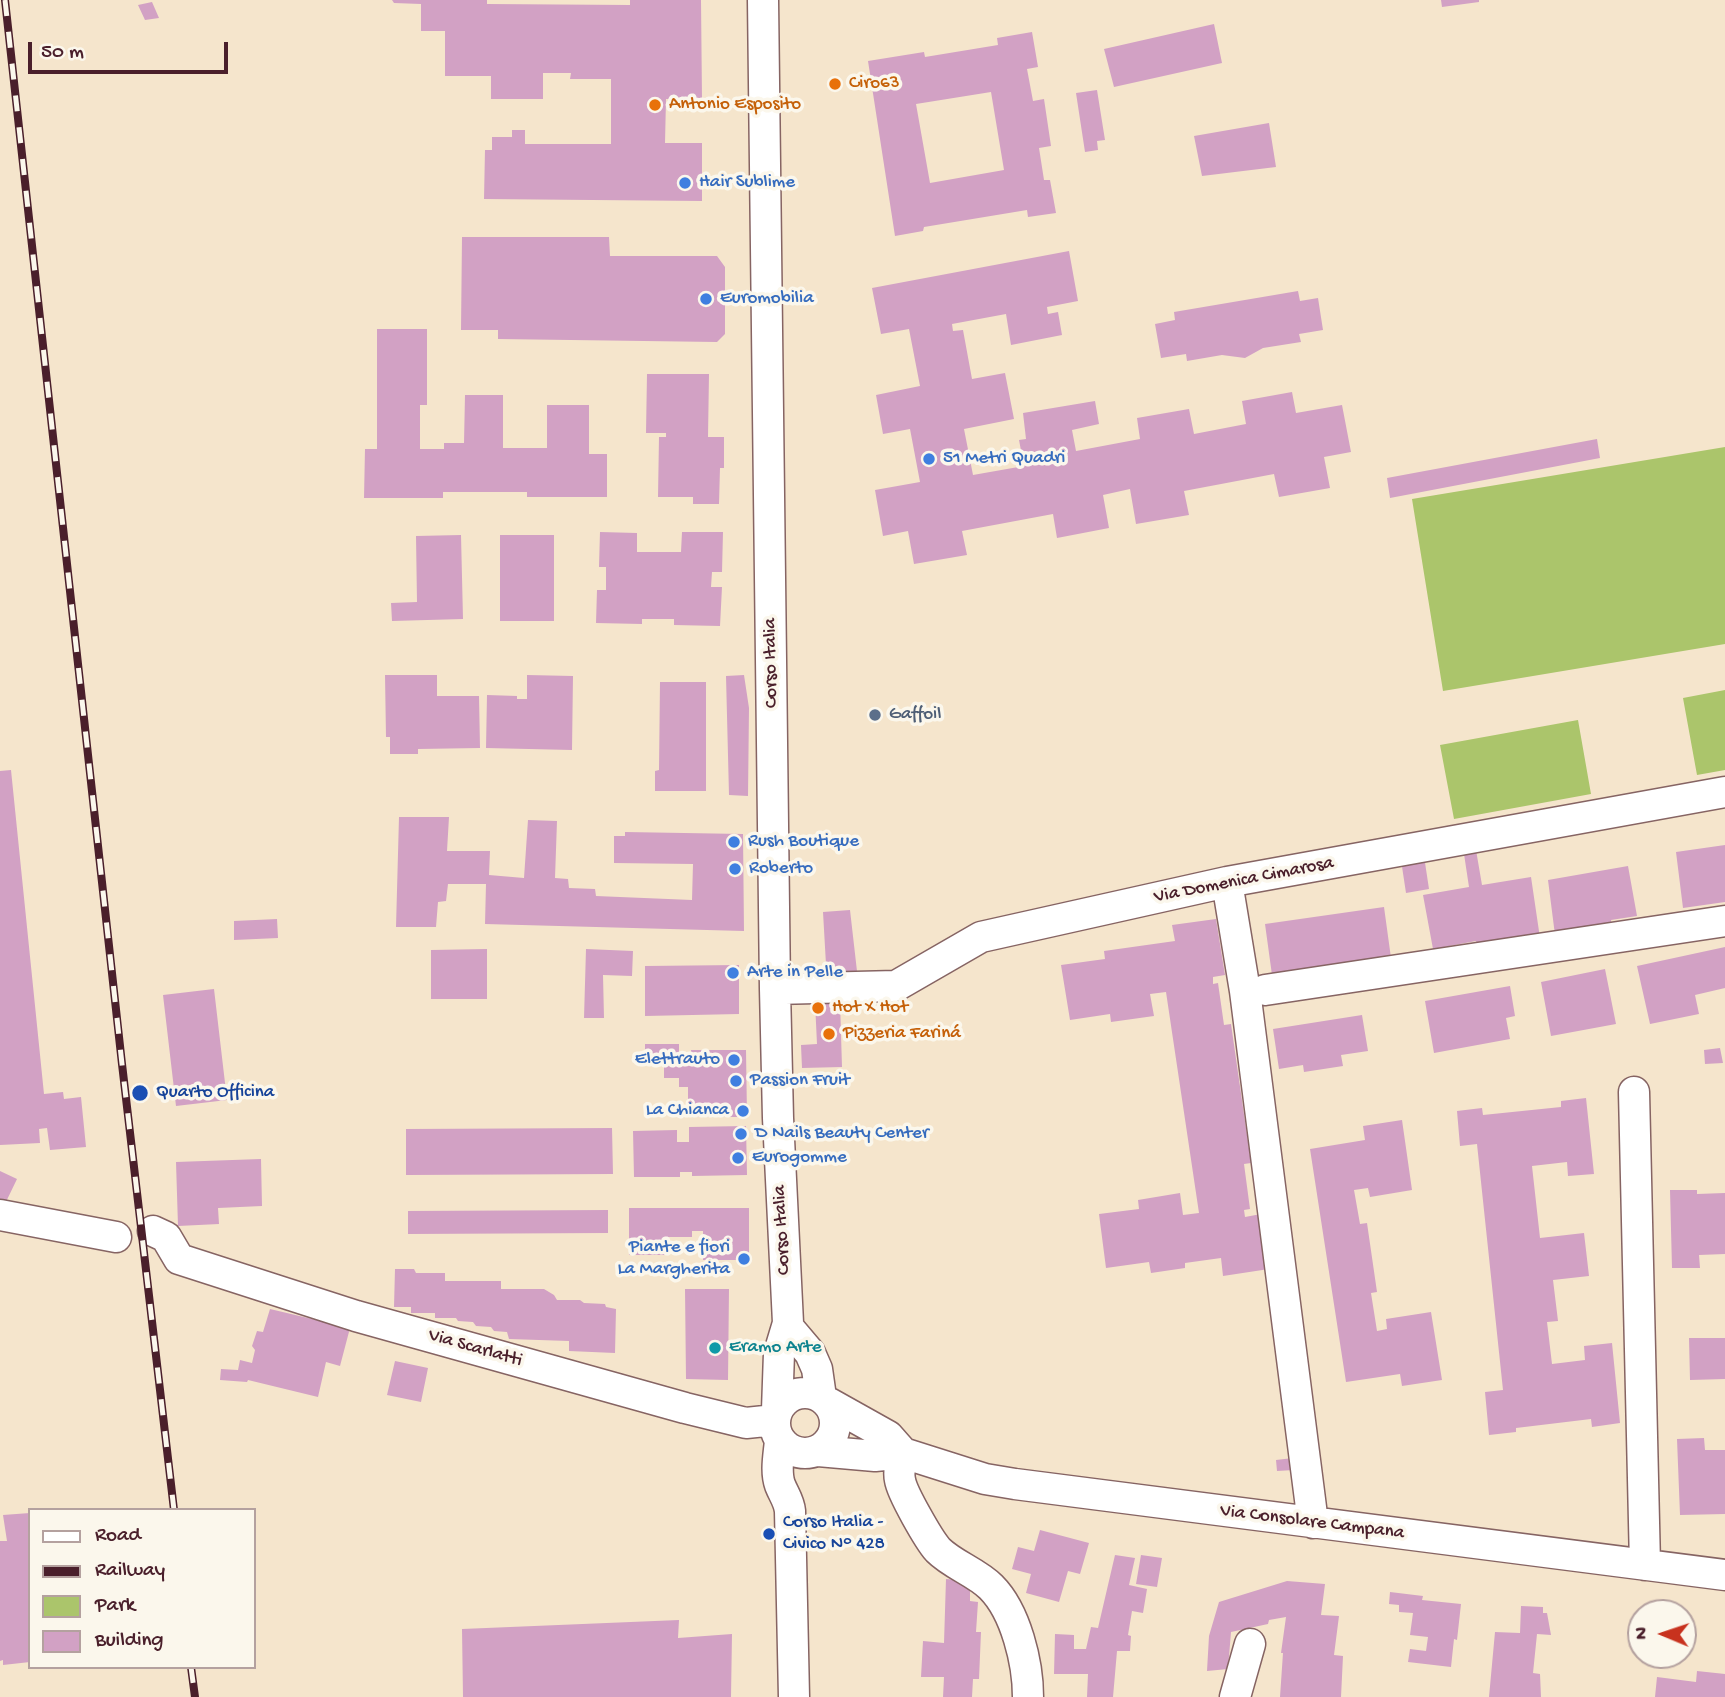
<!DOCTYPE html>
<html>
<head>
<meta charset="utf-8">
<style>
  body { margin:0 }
  #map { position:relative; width:1725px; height:1697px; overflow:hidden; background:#f5e5cc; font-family:"Gochi Hand",sans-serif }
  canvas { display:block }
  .legend { position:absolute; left:28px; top:1508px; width:228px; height:161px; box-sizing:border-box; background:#fbf7ec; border:2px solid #b4a19f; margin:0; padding:9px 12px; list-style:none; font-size:21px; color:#4a1f2b }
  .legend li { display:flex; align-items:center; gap:14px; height:35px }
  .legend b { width:35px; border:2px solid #b4a19f }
  .north { position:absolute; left:1627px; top:1599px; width:70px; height:70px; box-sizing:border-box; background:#fbf7ec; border:2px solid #b4a19f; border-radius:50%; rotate:272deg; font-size:19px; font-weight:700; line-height:28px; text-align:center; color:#4a1f2b }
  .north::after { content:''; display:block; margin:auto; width:24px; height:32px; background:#c8321e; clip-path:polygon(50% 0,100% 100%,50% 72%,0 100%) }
  .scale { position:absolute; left:28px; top:42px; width:200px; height:32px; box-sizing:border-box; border:4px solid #4a1f2b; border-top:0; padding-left:9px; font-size:21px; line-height:24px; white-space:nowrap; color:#4a1f2b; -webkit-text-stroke:5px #fbf7ec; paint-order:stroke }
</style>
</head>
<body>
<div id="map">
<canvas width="1725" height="1697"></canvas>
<ul class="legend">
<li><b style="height:9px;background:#fff"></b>Road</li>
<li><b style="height:9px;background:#4a1f2b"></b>Railway</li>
<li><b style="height:19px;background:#abc56b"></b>Park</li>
<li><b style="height:19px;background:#d2a1c4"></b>Building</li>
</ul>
<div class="north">N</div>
<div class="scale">50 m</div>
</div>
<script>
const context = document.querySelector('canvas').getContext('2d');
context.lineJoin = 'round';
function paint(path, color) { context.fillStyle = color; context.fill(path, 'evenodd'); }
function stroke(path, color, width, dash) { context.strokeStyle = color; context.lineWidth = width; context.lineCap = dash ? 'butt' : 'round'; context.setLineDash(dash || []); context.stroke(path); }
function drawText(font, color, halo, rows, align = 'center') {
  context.font = font + ' "Gochi Hand",sans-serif'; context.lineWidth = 7; context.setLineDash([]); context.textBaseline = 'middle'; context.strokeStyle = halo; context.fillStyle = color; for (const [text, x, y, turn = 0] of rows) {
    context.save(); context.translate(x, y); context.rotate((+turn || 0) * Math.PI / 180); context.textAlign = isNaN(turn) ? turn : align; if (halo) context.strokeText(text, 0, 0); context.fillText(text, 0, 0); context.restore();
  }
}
paint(new Path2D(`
  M1725 447V644L1443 691 1412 499Z
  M1725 690V770L1697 775 1683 698Z
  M1578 720 1591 794 1454 819 1440 745Z`), '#abc56b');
paint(new Path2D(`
  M392 0H487V4L630 5V0H701L702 100 666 99 665 143H702V201L484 199 485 150H492V137H512V130H525V144H611V79H570L571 73H543V99H491V76H445V31H421V4L394 3Z
  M1441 0H1479V2L1442 7Z
  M152 2 159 18 145 20 138 5Z
  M1214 24 1222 63 1114 87 1104 49Z
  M1032 32 1038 67 1027 69 1033 101 1044 99 1051 146 1039 148 1044 180H1050L1056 213 1028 217 1027 210 924 227 923 231 895 236 868 61 924 52 925 57 998 45 997 38ZM991 92 1004 170 930 183 916 104Z
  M1097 90 1105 140 1097 141 1098 150 1085 152 1076 93Z
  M1269 123 1276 167 1202 176 1194 136Z
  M462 237H609L610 256H717L725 267V334L717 342 498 339V330H461Z
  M1069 251 1078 301 1047 307 1048 314 1058 312 1062 335 1011 345 1006 314 952 324 953 331 963 330 972 379 1005 373 1014 419 964 429 973 475 1024 466 1019 440 1026 439 1023 413 1095 401 1099 424 1072 430 1076 451 1140 439 1137 418 1189 409 1194 434 1246 424 1242 401 1292 392 1296 413 1342 405 1351 452 1324 457 1330 488 1279 497 1274 474 1184 491 1189 515 1136 524 1130 489 1103 495 1109 528 1057 538 1053 514 962 531 967 555 914 564 908 531 883 536 875 490 920 482 910 429 883 434 876 395 920 386 909 329 881 334 872 288Z
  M1298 291 1300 301 1318 298 1323 330 1299 334 1301 342 1263 348 1245 358 1222 355 1187 361 1186 354 1161 358 1155 324 1175 320 1174 312Z
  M377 329H427V405H420V449H444V443H464L465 395H503V448H547V405H589V454H607V497H527V492H443V498H364L365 449H377Z
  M647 374H709L708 437H724V468H720L719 504H693V497H658L659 437H666V433H646Z
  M1597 439 1600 458 1390 498 1387 478Z
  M600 532 637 533V552H681L682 532H723L722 572H712L711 587H722L720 626 674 625V619H642V624L596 623 597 590H606V567H599Z
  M461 535 463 619 392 621 391 603 417 602 416 536Z
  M500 535H554V621H500Z
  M385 675H437V696H479L480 748 418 749V754H390V737H386Z
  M527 675 573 676 572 750 486 748 487 695 517 696V699H527Z
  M744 675 749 708 748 796 729 795 726 676Z
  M660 682H706V791H655V771L659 770Z
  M11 770 44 1094 63 1092 64 1099 81 1097 86 1147 50 1150 47 1128 39 1129 40 1143 0 1145V771Z
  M399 817H449L447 851H490L489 875 524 878 528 820 557 821 555 878 568 879 569 888 595 889 596 896 692 900 693 864 614 863V836H625V832L743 834 744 931 485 924 486 884H448L446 901 438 902 436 927H396Z
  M1725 845V902L1683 908 1676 852Z
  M1476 850 1482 885 1531 877 1540 938 1477 948 1476 941 1433 949 1423 895 1469 887 1464 854Z
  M1424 856 1429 889 1406 893 1401 860Z
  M1628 866 1637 916 1611 920 1612 927 1555 935 1548 880Z
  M1384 907 1391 958 1272 975 1265 924Z
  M850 910 858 980 827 982 823 912Z
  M277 919 278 938 234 940V921Z
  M1216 919 1225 975 1213 977V984L1218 983 1224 1025 1231 1024 1251 1163 1244 1164 1250 1209 1244 1210 1245 1217 1261 1214 1269 1269 1223 1276 1221 1258 1185 1263V1268L1151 1273 1149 1262 1106 1268 1099 1214 1139 1209 1138 1200 1180 1193 1183 1215 1199 1213 1166 992 1150 994 1154 1016 1111 1022 1110 1014 1070 1020 1061 965 1105 959 1104 951 1175 941 1172 925Z
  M1725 947V988L1695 995 1699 1014 1650 1024 1637 966Z
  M487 949V999H431V950Z
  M586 949 633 951 632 976 603 975 604 1018H584Z
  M739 965V1014L645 1016V966Z
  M1605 969 1616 1024 1551 1036 1541 982Z
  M1510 986 1515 1016 1506 1018 1510 1039 1434 1053 1425 1001Z
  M214 989 227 1100 176 1106 163 995Z
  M840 1001 842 1067 802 1068 801 1045 817 1044 815 1002Z
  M1362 1015 1368 1051 1341 1055 1343 1066 1304 1072 1303 1065 1279 1069 1273 1029Z
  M645 1044H679V1059H691V1050H746L747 1117H693V1109H688V1087H679V1078H664V1066H645Z
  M1720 1048 1723 1063 1705 1064 1704 1050Z
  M1586 1098 1594 1174 1568 1176 1567 1162 1532 1166 1540 1238 1584 1233 1589 1276 1553 1280 1558 1321 1547 1322 1552 1364 1585 1360 1584 1346 1612 1343 1620 1423 1592 1427 1591 1419 1516 1428V1432L1489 1435 1485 1392 1503 1390 1477 1144 1460 1146 1457 1111 1482 1108 1483 1115 1561 1107V1101Z
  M1402 1120 1412 1190 1370 1197 1368 1188 1354 1190 1360 1224 1367 1223 1377 1292 1371 1293 1377 1331 1387 1329 1386 1319 1431 1312 1442 1380 1402 1386 1400 1374 1346 1382 1310 1149 1365 1140 1363 1126Z
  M746 1126 747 1175 692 1176V1172H680V1177H634L633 1131 677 1130V1142H689V1127Z
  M612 1128 613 1174 406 1175V1129Z
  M261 1159 262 1206 218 1208 219 1224 178 1226 176 1162Z
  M0 1171 17 1179 3 1208 0 1206Z
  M1670 1190H1697V1194L1725 1193V1254L1699 1255 1700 1268H1672Z
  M629 1208H749V1260H703V1231H692V1237H666V1255H629Z
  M608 1210V1233L408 1234V1211Z
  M395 1269H414L416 1273H445V1281H501V1289H544L554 1295 557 1300H580L584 1303 605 1304 606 1307 616 1309 615 1353 569 1351V1341L509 1339 507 1332 494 1331 491 1327 476 1326 473 1322 458 1321 456 1318H435V1313H411V1307H394Z
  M685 1289H729L728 1380 686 1379Z
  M270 1309 350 1328 340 1366 326 1362 318 1397 248 1380 247 1382 220 1380 221 1369 238 1370 240 1360 252 1363 255 1350 252 1346 257 1331 263 1332Z
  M1689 1338H1725V1379L1690 1380Z
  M395 1361 428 1368 421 1402 387 1395Z
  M1704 1438 1705 1450H1725V1514L1680 1515 1677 1439Z
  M1293 1458 1294 1470 1277 1471 1276 1460Z
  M30 1513V1662L3 1665V1660L0 1661V1541H7L3 1515Z
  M1040 1530 1089 1543 1080 1574 1068 1571 1059 1602 1026 1593 1031 1574 1012 1569 1018 1547 1034 1551Z
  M1115 1555 1135 1558 1129 1585 1147 1589 1143 1613 1132 1611 1128 1635 1131 1636 1130 1651H1117L1113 1697H1087L1088 1674H1054L1055 1634 1074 1635V1649H1086L1091 1627 1098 1628Z
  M1141 1555 1162 1558 1157 1587 1136 1584Z
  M946 1579 960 1580 970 1590V1601L978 1602 976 1632H981L979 1679H973L972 1697H943L944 1677H921L923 1641 944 1643Z
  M1287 1581 1325 1584 1321 1615 1339 1616 1334 1655 1343 1656 1341 1697H1280L1283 1653H1281L1286 1617 1269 1620 1268 1624 1231 1632 1228 1669 1207 1671 1209 1636 1219 1602Z
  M1390 1592 1423 1596 1422 1600 1461 1604 1457 1640 1454 1639 1451 1667 1408 1662 1410 1649 1426 1651 1428 1637 1410 1635 1413 1613 1399 1612V1605L1389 1604Z
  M1521 1606 1543 1607V1613H1547L1551 1635 1537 1634 1533 1673 1540 1674 1541 1697H1489L1495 1632 1520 1633Z
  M679 1620 678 1638 732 1634 731 1697H463L462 1629Z
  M1697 1671 1725 1674V1697H1655L1657 1677 1696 1682Z`), '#d2a1c4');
const minor = new Path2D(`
  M763 0 775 989 778 1118 788 1323 779 1353 777 1410
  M1227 882 1245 991 1313 1523
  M775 989 896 986 981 937 1227 882 1725 792
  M1265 990 1725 921
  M1634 1092 1645 1565
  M0 1215 116 1237
  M153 1231 166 1237 179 1259 356 1316 685 1408 746 1423 775 1420
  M788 1327 810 1353 817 1369 821 1397
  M775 1423a30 30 0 1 1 60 0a30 30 0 1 1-60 0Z
  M829 1403 888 1436 903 1453
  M780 1440C779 1454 775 1471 780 1485 784 1495 789 1501 790 1511L794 1697
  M818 1451 875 1456 903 1453 985 1479 1015 1484 1725 1575
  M903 1453C901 1462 898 1471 900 1480 902 1493 929 1540 938 1550 953 1565 976 1572 991 1587 1016 1612 1028 1663 1028 1697
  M1235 1697 1250 1644`);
stroke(minor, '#866463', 33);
stroke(minor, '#fff', 30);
const rail = new Path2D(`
  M5 0 122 1064 174 1510
  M191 1667 195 1697`);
stroke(rail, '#4a1f2b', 8);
stroke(rail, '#fbf7ec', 5, [16]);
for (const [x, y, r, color] of [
  [835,84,7,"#e8710a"],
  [655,105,7,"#e8710a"],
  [685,183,7,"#3f7fe0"],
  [706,299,7,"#3f7fe0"],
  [929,459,7,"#3f7fe0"],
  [875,715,7,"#5c6f8a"],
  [734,842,7,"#3f7fe0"],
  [735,869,7,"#3f7fe0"],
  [733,973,7,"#3f7fe0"],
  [818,1008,7,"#e8710a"],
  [829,1034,7,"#e8710a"],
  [734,1060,7,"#3f7fe0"],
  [736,1081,7,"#3f7fe0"],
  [140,1093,9,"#1a4fb4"],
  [743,1111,7,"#3f7fe0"],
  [741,1134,7,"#3f7fe0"],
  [738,1158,7,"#3f7fe0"],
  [744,1259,7,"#3f7fe0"],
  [715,1348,7,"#0f9aa8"],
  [769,1534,7,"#1a4fb4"]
]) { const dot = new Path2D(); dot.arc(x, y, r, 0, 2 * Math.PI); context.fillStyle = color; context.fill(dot); stroke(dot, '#fbf7ec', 2.5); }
drawText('19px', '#c56008', '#fbf7ec', [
  ["Ciro63",849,84],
  ["Antonio Esposito",669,105],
  ["Hot X Hot",832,1008],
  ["Pizzeria Fariná",843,1034]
], 'left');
drawText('19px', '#366cbe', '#fbf7ec', [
  ["Hair Sublime",699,183],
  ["Euromobilia",720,299],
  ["51 Metri Quadri",943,459],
  ["Rush Boutique",748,842],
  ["Roberto",749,869],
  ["Arte in Pelle",747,973],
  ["Elettrauto",720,1060,"right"],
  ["Passion Fruit",750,1081],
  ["La Chianca",729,1111,"right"],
  ["D Nails Beauty Center",755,1134],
  ["Eurogomme",752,1158],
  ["Piante e fiori",730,1248,"right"],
  ["La Margherita",730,1270,"right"]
], 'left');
drawText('19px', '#4a1f2b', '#fbf7ec', [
  ["Corso Italia",772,663,-91],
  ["Via Domenica Cimarosa",1244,881,-11],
  ["Corso Italia",783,1230,-93],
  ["Via Scarlatti",475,1349,16],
  ["Via Consolare Campana",1312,1523,7]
]);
drawText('19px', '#4e5e75', '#fbf7ec', [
  ["Gaffoil",889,715]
], 'left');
drawText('19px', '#164399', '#fbf7ec', [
  ["Quarto Officina",156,1093],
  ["Corso Italia -",783,1523],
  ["Civico N° 428",783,1545]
], 'left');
drawText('19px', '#0d838f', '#fbf7ec', [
  ["Eramo Arte",729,1348]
], 'left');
</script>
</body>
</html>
